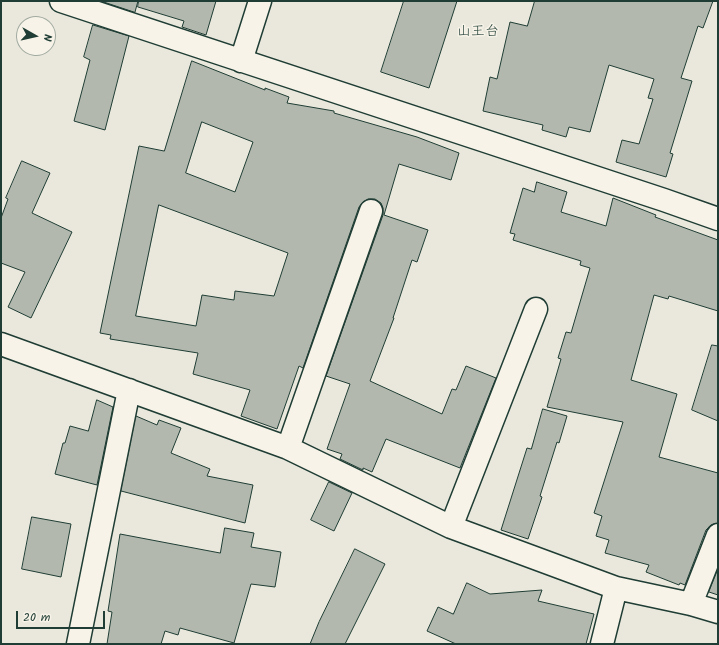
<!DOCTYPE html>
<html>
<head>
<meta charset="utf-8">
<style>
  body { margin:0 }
  #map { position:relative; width:719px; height:645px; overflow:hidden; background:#eae8dd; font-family:Kalam,sans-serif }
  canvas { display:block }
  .frame { position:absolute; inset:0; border:2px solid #1f3d34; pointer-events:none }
  .north { position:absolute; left:16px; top:16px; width:40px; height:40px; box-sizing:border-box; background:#f7f3e8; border:1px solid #a1aaa0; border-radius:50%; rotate:98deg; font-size:11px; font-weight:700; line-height:16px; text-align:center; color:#1f3d34 }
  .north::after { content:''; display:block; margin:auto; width:14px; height:18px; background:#1f3d34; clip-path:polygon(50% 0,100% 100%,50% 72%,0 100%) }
  .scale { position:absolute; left:16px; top:611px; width:89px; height:18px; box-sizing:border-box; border:2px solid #1f3d34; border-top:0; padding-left:5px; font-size:12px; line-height:14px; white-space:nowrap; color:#1f3d34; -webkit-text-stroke:3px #f7f3e8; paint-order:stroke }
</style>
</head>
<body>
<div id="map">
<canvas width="719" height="645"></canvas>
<div class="frame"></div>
<div class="north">N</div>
<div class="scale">20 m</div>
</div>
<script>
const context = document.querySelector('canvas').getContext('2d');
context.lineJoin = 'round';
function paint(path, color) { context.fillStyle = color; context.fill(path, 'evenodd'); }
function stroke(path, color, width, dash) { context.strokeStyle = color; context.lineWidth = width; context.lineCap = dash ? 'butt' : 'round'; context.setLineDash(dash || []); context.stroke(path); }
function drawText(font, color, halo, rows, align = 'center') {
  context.font = font + ' Kalam,"Klee One",sans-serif'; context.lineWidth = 3; context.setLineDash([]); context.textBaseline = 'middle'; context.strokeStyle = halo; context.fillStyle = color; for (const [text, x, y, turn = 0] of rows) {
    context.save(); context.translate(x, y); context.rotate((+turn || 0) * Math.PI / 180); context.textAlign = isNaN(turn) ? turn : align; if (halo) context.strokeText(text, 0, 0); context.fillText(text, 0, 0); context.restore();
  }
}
const building = new Path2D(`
  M101 1H138L135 12Z
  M139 1H216L206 35 182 27 184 21 138 7Z
  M404 1H457L429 88 381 72Z
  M535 1H713L703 28 698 26 681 78 692 81 670 153 673 154 666 177 616 162 622 140 639 144 653 99 648 98 654 79 609 65 590 132 569 127 566 137 542 130 543 125 483 111 490 77 497 79 510 22 527 26Z
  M93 25 129 36 105 130 74 121 90 60 84 57Z
  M192 61 265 90V88L289 97 287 103 334 111V113L417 137 459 153 451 180 399 164 384 215 428 230 417 262 412 260 393 318H394L370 381 442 414 452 389 456 390 466 366 496 378 460 468 386 439 372 472 363 468V470L340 459 342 454 327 449 350 384 326 376 383 215V208L381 203 375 199H368L363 202 359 207 303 368 299 366 277 429 241 416 250 390 193 374 198 353 110 339 111 335 100 333 139 146 164 151ZM202 122 253 142 235 192 186 173ZM159 205 288 253 274 296 235 291 234 300 202 295 196 326 136 316Z
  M22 161 50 173 32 213 72 232 31 318 8 307 25 272 1 263V218L8 199 6 198Z
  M537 182 567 192 561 212 606 226 613 198 656 215 655 217 718 240V311L669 296 668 299 654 295 631 380 677 394 659 457 718 473V523L711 525 706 530 685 585 680 583 679 585 646 572 649 565 605 553 609 540 596 536 602 516 594 513 623 422 547 407 561 359 558 358 566 332 571 333 590 268 580 265 581 261 513 240 515 234 510 233 523 188 534 192Z
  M712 345 718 346V421L692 410Z
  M97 400 113 407 97 485 55 474 63 443H65L70 426 88 431Z
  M543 409 567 416 559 443 557 442 540 496 542 497 528 539 501 530 527 448 531 449Z
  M136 416 157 425 159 420 181 428 171 453 210 469 207 476 253 485 245 523 121 491Z
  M329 482 352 493 334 531 311 520Z
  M32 517 71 524 61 577 22 569Z
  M225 528 254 533 251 547 281 552 275 587 251 584 234 643 180 628 178 635 165 631 161 644H107L112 612 108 611 120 534 220 553Z
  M355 549 385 564 345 644H310L319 622Z
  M718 569V595L709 592Z
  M467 583 490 594 542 590 538 601 594 614 586 644H456L427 631 438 607 453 614Z`);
paint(building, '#b2b8ae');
stroke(building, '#1f3d34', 1);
const minor = new Path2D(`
  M61 1 664 200 718 219
  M241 61 260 1
  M1 344 288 448 451 527 616 588 691 604 718 612
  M288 448 371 211
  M451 527 536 309
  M691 604 718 535
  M78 644 129 390
  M602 644 616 588`);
stroke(minor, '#1f3d34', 25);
stroke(minor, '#f7f3e8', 22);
drawText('14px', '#1f3d34', '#f7f3e8', [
  ["山王台",478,33]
]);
</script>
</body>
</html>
